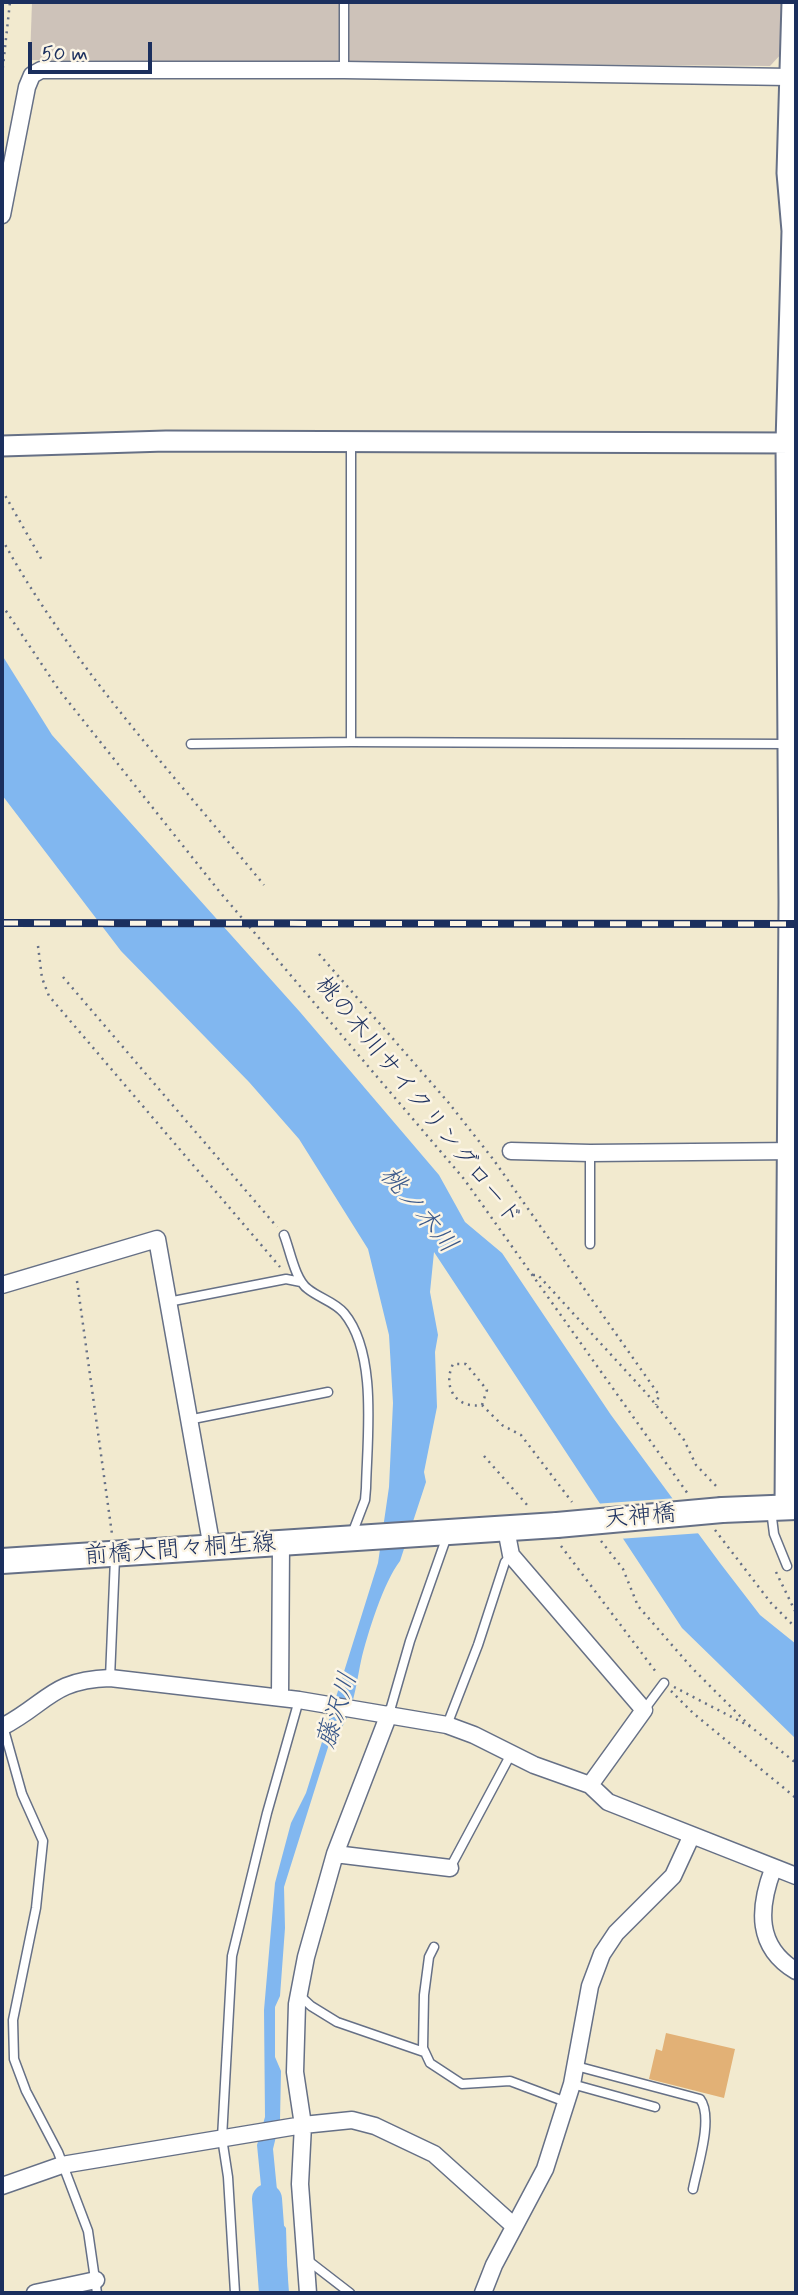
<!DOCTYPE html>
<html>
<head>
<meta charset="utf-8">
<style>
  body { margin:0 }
  #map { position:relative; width:798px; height:2295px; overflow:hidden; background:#f2eacf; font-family:Mynerve,sans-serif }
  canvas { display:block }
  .frame { position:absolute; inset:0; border:4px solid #1b2f5e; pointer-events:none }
  .scale { position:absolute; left:28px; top:42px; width:124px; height:32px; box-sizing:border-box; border:4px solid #1b2f5e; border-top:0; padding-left:9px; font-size:21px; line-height:24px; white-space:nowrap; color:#1b2f5e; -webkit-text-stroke:5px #fcf5e5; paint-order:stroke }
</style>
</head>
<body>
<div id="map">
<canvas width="798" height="2295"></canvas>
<div class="frame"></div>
<div class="scale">50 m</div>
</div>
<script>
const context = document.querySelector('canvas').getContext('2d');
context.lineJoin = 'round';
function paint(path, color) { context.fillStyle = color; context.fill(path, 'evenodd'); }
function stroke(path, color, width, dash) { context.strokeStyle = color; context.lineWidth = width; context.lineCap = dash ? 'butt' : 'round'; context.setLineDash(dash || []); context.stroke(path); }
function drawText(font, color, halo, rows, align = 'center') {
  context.font = font + ' Mynerve,"Klee One",sans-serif'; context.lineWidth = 5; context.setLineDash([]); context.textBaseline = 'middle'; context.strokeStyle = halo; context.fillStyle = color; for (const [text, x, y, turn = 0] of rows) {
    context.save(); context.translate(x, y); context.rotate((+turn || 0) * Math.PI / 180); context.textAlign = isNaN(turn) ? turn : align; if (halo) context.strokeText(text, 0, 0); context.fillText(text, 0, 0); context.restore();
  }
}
paint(new Path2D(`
  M32 2H782L783 52 770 66 30 60Z`), '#cdc2b9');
paint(new Path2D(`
  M2 655 52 735 300 1012 439 1175 465 1222 502 1253 611 1415 720 1563 760 1615 796 1644V1739L682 1628 434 1252 430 1292 438 1335 435 1352 437 1407 424 1472 426 1482 400 1561C384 1581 367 1635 361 1661 355 1689 353 1721 330 1741L284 1887 285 1928 280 1996 275 2007V2057L281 2071 280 2120 273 2149 280 2221 286 2228 288 2293H283L275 2244 256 2231 263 2206 257 2145 265 2117 264 2010 275 1883 291 1823 306 1793 378 1563 389 1487 393 1403 389 1335 368 1249 299 1139 249 1082 121 951 2 795Z`), '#81b7f0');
paint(new Path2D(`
  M677 1498 702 1533 618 1539 594 1504Z`), '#f2eacf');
stroke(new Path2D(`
  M267 2199 274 2293`), '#81b7f0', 30);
paint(new Path2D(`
  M666 2033 735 2049 724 2098 649 2079 656 2049 662 2051Z`), '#e2b176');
const service = new Path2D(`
  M344 70V2
  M351 742V441
  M191 744 351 742 786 744
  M284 1235C290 1250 295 1280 308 1289 319 1298 335 1302 344 1313 378 1354 367 1439 366 1488L365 1500 352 1534
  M590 1244V1153
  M168 1302 286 1279 301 1282
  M188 1420 328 1392
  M771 1510 774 1534 787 1566
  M110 1678 115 1558
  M644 1710 664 1683
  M389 1714 410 1641 447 1536
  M447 1725 478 1645 505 1562 511 1555
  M3 1726 22 1794 43 1841 36 1908 13 2020 14 2059 26 2091 58 2152 88 2231 97 2293
  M450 1868 511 1754
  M434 1947 429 1957 424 1995 423 2048 430 2063 462 2084 510 2081 566 2102
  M298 1994 311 2006 337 2022 424 2052
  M576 2066 700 2099C714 2117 697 2168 693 2189
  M572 2084 655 2107
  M306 2259 350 2293
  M235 2293 228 2177 222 2138 232 1956 267 1813 299 1700`);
const minor = new Path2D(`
  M2 215 27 87 32 75 41 70H344L789 77
  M511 1151 590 1153 796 1151
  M2 1285 157 1239 212 1548
  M506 1529 511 1555 644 1710 590 1785
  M280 1697 281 1544
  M2 1727C48 1703 51 1680 110 1678L299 1700 447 1725 474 1735 534 1765 590 1785 608 1802 796 1876
  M335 1854 450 1868
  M773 1869C758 1909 756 1947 796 1971
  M2 2186 62 2165 303 2125 352 2120 375 2126 434 2154 514 2226
  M35 2293 96 2280
  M308 2293 300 2184 303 2125 295 2072 297 2004 306 1957 335 1854 389 1714
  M483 2293 494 2265 545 2169 572 2084 590 1986 602 1954 616 1933 673 1876 691 1837`);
const tertiary = new Path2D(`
  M2 446 166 441 796 443
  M785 1507 789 902 786 443 792 231 787 173 792 2`);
const primary = new Path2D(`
  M722 1510 796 1507
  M2 1561 557 1525`);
stroke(service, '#667086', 11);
stroke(minor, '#667086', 19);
stroke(tertiary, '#667086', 23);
stroke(primary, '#667086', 28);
stroke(new Path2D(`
  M2 75 10 2
  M2 490 43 562
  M2 539C71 665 173 774 264 885
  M2 605 59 690 219 891 464 1179 688 1494
  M38 946 42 978 49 996 280 1267
  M319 954 448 1102 493 1159 659 1395 656 1405
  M63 977 277 1227
  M533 1275H538L648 1395 684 1440 696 1465 719 1489
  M77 1281 112 1534
  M482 1405 487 1390 466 1364H453C442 1387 456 1409 482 1405L502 1425 521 1435 572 1502
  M484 1456 528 1506
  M715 1530 771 1603 796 1628
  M601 1541 623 1569 638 1606 692 1668 751 1727
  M561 1546 656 1672
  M776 1572 796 1613
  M674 1687 751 1727 796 1763
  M671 1691 693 1713 796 1798`), '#667086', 2.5, [2, 5]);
stroke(service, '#fff', 8);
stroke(minor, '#fff', 16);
stroke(tertiary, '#fff', 19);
stroke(primary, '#fff', 24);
const rail = new Path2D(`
  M2 923 796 924`);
stroke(rail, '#1b2f5e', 8);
stroke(rail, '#fcf5e5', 5, [16]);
const primaryBridge = new Path2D(`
  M557 1525 722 1510`);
stroke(primaryBridge, '#667086', 28, []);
stroke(primaryBridge, '#fff', 24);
drawText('24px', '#1b2f5e', '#fcf5e5', [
  ["桃の木川サイクリングロード",417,1102,51],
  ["天神橋",640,1518,-5],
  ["前橋大間々桐生線",180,1551,-4]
]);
drawText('italic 26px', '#3a588a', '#fcf5e5', [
  ["桃ノ木川",417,1211,50],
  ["藤沢川",339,1711,-72]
]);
</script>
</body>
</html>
